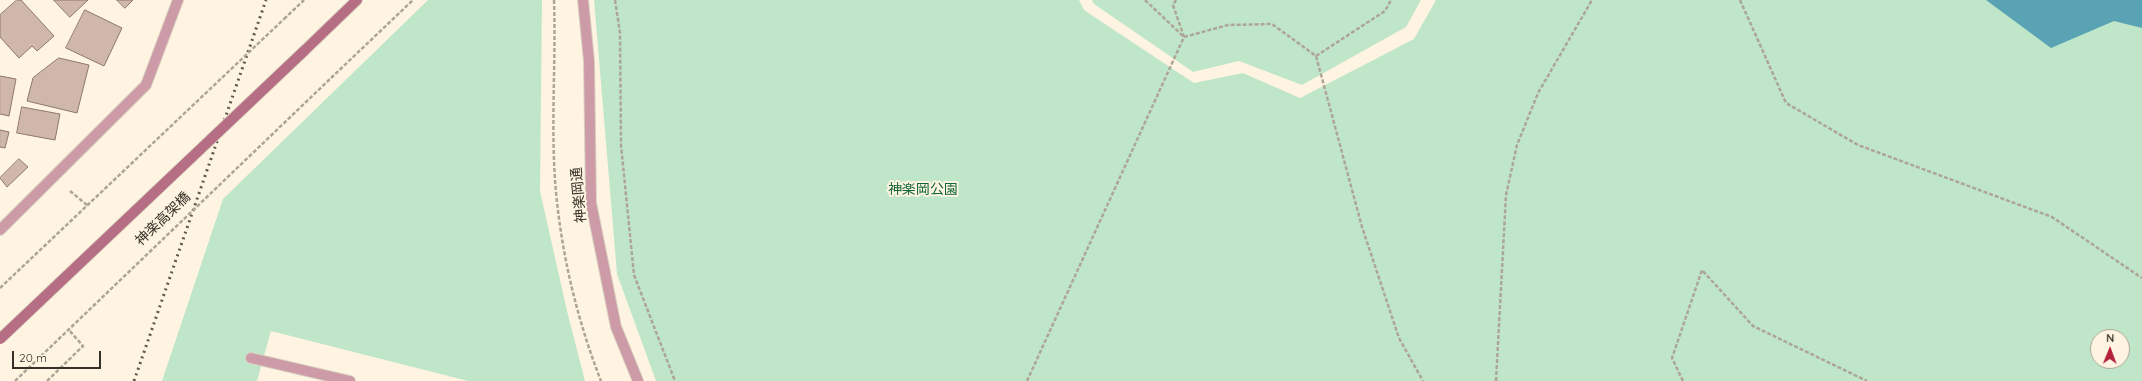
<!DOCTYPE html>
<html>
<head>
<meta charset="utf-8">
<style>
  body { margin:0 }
  #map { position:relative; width:2142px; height:381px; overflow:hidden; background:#fef4e1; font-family:Quicksand,sans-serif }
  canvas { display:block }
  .north { position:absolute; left:2090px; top:329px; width:40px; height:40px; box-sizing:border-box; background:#fef4e1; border:1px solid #aea697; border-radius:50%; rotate:1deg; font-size:11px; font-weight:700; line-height:16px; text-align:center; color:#363128 }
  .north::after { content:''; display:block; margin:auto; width:14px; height:18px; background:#b3213a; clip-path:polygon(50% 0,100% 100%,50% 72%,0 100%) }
  .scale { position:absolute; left:12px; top:351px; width:89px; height:18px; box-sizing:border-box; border:2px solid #363128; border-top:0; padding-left:5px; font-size:12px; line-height:14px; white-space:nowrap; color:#363128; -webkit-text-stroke:3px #fef4e1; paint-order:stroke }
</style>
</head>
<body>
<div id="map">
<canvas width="2142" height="381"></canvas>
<div class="north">N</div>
<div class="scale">20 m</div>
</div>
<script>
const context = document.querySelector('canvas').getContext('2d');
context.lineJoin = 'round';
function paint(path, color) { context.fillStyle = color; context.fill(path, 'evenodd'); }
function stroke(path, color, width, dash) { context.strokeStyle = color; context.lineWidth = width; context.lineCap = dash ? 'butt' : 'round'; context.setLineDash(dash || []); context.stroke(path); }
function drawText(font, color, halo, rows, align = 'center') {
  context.font = font + ' Quicksand,"Noto Sans JP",sans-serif'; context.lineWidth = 4; context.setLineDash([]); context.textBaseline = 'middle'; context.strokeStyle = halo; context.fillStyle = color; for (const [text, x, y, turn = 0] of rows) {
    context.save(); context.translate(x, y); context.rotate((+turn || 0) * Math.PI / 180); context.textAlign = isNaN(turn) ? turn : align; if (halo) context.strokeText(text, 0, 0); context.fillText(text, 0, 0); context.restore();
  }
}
paint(new Path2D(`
  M428 0H542L540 191 567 311 585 381H468L271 331 257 381H162L223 199Z
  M594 0H1079L1084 10 1194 83 1243 73 1300 98 1414 39 1436 0H2142V381H656L617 274ZM2098 337H2122V361H2098Z
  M1092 0H1421L1406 27 1302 85 1239 61 1193 72 1094 4Z`), '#c0e6ca');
paint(new Path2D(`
  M1986 0H2142V28L2114 21 2051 48Z`), '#59a3b4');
const building = new Path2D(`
  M17 0H21L54 36 37 51 32 46 19 58 0 37V15Z
  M54 0H88L70 17Z
  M117 0H133L125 8Z
  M85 10 122 28 104 66 66 48Z
  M59 58 89 65 77 113 27 101 33 78Z
  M0 76 16 79 9 116 0 114Z
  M22 107 60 114 55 140 17 133Z
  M0 130 9 132 5 148 0 147Z
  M19 159 28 167 7 187 0 178Z`);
paint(building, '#cfb7a9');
stroke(building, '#8d776a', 1);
const minor = new Path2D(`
  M0 230 146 85 178 0
  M251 358 350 381`);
const tertiary = new Path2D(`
  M583 0 589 61 591 203 616 327 638 381`);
const secondary = new Path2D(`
  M304 51 357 0`);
stroke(minor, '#dad1c0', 12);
stroke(tertiary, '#dad1c0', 12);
stroke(secondary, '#dad1c0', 12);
stroke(new Path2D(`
  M554 0C556 60 551 120 555 180 560 248 576 317 601 381
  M615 0 620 33 621 145 634 275 675 381
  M1145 0 1184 37 1228 25 1272 24 1316 56 1362 227 1399 338 1423 381
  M1740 0 1786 103 1858 145 2052 217 2142 278
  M284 19 304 0
  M1316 56 1385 11 1391 0
  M331 78 413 0
  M70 191 87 205
  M47 381 83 346 69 330
  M1027 381 1184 37 1173 5 1176 0
  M1496 381 1506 195 1517 145 1538 93 1592 0
  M1683 381 1672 358 1702 270 1753 326 1867 381`), '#ada596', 2.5, [4, 2]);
stroke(minor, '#cd9ba8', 10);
stroke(tertiary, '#cd9ba8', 10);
stroke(secondary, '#b56e83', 10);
stroke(new Path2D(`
  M134 381 266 0`), '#5e584d', 3, [2, 4]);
const secondaryBridge = new Path2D(`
  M0 339 304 51`);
stroke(secondaryBridge, '#dad1c0', 12, []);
stroke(new Path2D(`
  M0 288 284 19
  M15 381 331 78`), '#ada596', 2.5, [4, 2]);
stroke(secondaryBridge, '#b56e83', 10);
drawText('14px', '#106638', '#fef4e1', [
  ["神楽岡公園",923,190]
]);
drawText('14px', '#363128', '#fef4e1', [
  ["神楽岡通",579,195,-95],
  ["神楽高架橋",163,219,-44]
]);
</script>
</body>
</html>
